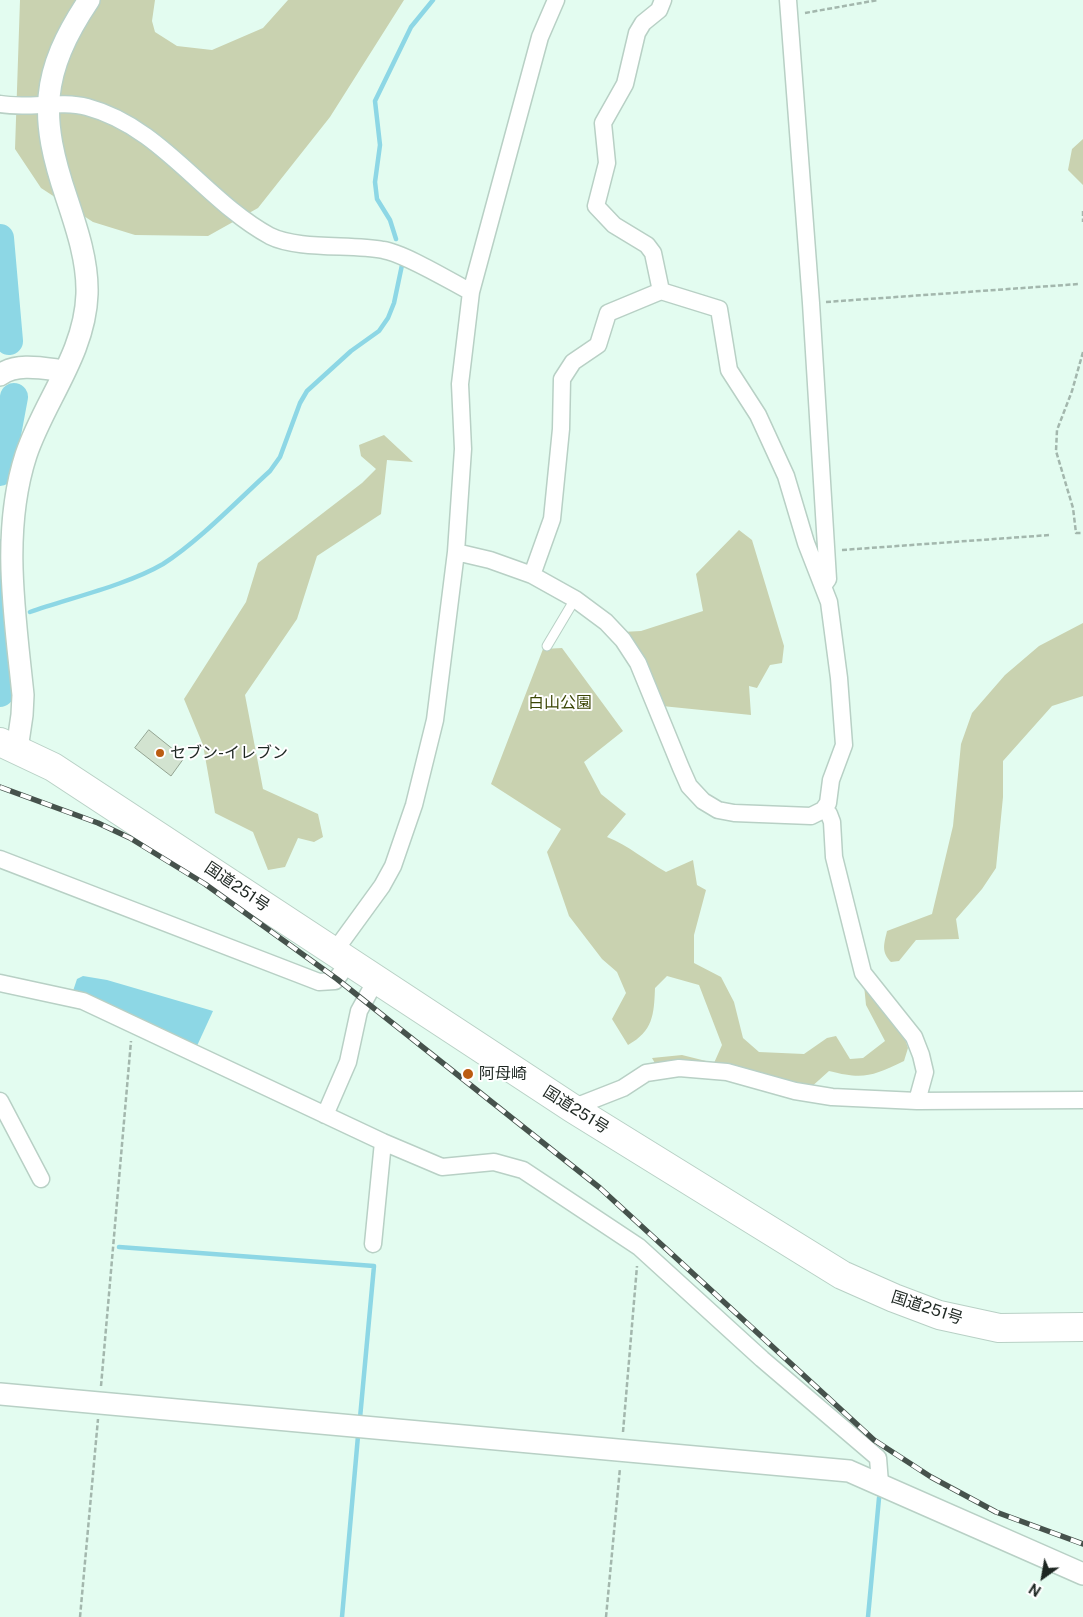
<!DOCTYPE html>
<html>
<head>
<meta charset="utf-8">
<style>
  body { margin:0 }
  #map { position:relative; width:1083px; height:1617px; overflow:hidden; background:#e3fcf0; font-family:"Public Sans",sans-serif }
  canvas { display:block }
  .north { position:absolute; left:1018px; top:1552px; width:50px; height:50px; -webkit-text-stroke:4px #fff; paint-order:stroke; rotate:212deg; font-size:14px; font-weight:700; line-height:20px; text-align:center; color:#1e2722 }
  .north::after { content:''; display:block; margin:auto; width:18px; height:22px; background:#1e2722; clip-path:polygon(50% 0,100% 100%,50% 72%,0 100%) }
</style>
</head>
<body>
<div id="map">
<canvas width="1083" height="1617"></canvas>
<div class="north">N</div>
</div>
<script>
const context = document.querySelector('canvas').getContext('2d');
context.lineJoin = 'round';
function paint(path, color) { context.fillStyle = color; context.fill(path, 'evenodd'); }
function stroke(path, color, width, dash) { context.strokeStyle = color; context.lineWidth = width; context.lineCap = dash ? 'butt' : 'round'; context.setLineDash(dash || []); context.stroke(path); }
function drawText(font, color, halo, rows, align = 'center') {
  context.font = font + ' "Public Sans","Noto Sans JP",sans-serif'; context.lineWidth = 4; context.setLineDash([]); context.textBaseline = 'middle'; context.strokeStyle = halo; context.fillStyle = color; for (const [text, x, y, turn = 0] of rows) {
    context.save(); context.translate(x, y); context.rotate((+turn || 0) * Math.PI / 180); context.textAlign = isNaN(turn) ? turn : align; if (halo) context.strokeText(text, 0, 0); context.fillText(text, 0, 0); context.restore();
  }
}
paint(new Path2D(`
  M20 0H155L152 21 155 32 177 46 212 50 263 28 288 0H404L330 117 258 208 208 236 135 235 93 222 41 188 15 149Z
  M1083 139V185L1068 170 1072 149Z
  M384 435 413 462 387 460 381 514 317 556 297 619 245 695 263 789 318 814 323 837 314 842 298 838 285 867 268 870 253 832 215 813 203 745 184 699 246 602 258 563 362 483 376 469 361 456 359 445Z
  M739 530 752 540 784 646 782 663 770 665 757 688 749 686 751 715 662 706 622 632 641 631 703 611 696 574Z
  M1083 623V696L1052 706 1003 761V797L996 868 982 889 956 919 959 939 916 940 899 961 891 962C881 952 884 944 887 931L932 914 953 826 961 744 972 713 1005 675 1039 646Z
  M562 648 623 731 584 762 601 794 626 814 607 837C629 846 645 860 666 872L693 860 697 885 706 890 694 935V963L721 977 734 1002 743 1038 759 1052 804 1054 827 1038 836 1036 850 1059 863 1058 885 1041 866 1005 864 985 903 1033 908 1048 904 1061C872 1076 864 1080 829 1071L809 1089 656 1065 652 1058 682 1055 714 1063 722 1045 699 985 667 976 655 988C654 1015 653 1031 628 1045L612 1019 626 993 617 972 602 959 569 916 547 852 561 829 491 784 543 649Z`), '#c9d2b0');
paint(new Path2D(`
  M83 976 107 980 213 1011 196 1048 73 991 77 979Z`), '#8dd7e5');
stroke(new Path2D(`
  M396 239 390 220 377 199 375 182 380 145 375 101 411 27 433 0
  M30 612C70 598 127 585 163 564 199 541 237 501 270 471L280 457 300 403 307 391 351 351 379 331 388 318 394 303 402 265
  M119 1247 374 1266 360 1418
  M342 1617 358 1436
  M868 1617 879 1498`), '#8dd7e5', 4.5);
stroke(new Path2D(`
  M0 238 9 341
  M0 472 14 397
  M0 553 3 651 0 693`), '#8dd7e5', 28);
const building = new Path2D(`
  M149 730 184 758 171 776 135 748Z`);
paint(building, '#d2e3d0');
stroke(building, '#93a391', 1);
const service = new Path2D(`
  M547 646 575 599`);
const minor = new Path2D(`
  M788 0 811 303 828 579 823 586
  M0 104C28 109 61 100 87 107 162 127 204 200 270 236 298 250 351 244 383 250 404 253 450 281 471 292
  M661 291 653 253 647 245 614 225 596 206 607 163 603 123 625 84 637 33 643 23 659 10 663 0
  M456 552 490 560 532 575 575 599 606 622 623 640 638 663 681 768 689 786 703 801 718 810 734 813 811 816 823 810 828 803 831 780 844 745 839 678 829 602 806 543 786 476 758 415 729 370 719 309 661 291 608 313 598 345 573 362 562 379 561 429 552 519 532 575
  M823 810 829 814 832 822 834 857 863 973 914 1037 921 1055 925 1072 917 1101
  M0 859 319 982 335 981 349 962
  M334 952 382 886 393 866 414 805 435 720 456 552 463 449 460 384 471 292 540 37 556 0
  M0 983 83 1001 383 1142 442 1167 494 1162 523 1170 639 1247 762 1359 878 1458 880 1483
  M0 1101 41 1179
  M572 1108 623 1088 646 1073 679 1068 727 1072 795 1091 832 1097 917 1101 1083 1100
  M325 1115 348 1062 359 1011 376 980
  M373 1244 383 1142`);
const tertiary = new Path2D(`
  M0 375C17 362 46 369 65 371
  M17 749 22 715 23 695C15 616 1 532 26 455 44 401 85 354 87 294 88 262 77 229 67 199 39 117 40 73 89 0
  M0 1394 849 1471 1083 1574`);
const trunk = new Path2D(`
  M0 742 53 767 572 1108 842 1275 894 1298 939 1315 999 1328 1083 1327`);
stroke(service, '#b8d0c5', 11);
stroke(minor, '#b8d0c5', 19);
stroke(tertiary, '#b8d0c5', 24);
stroke(trunk, '#b8d0c5', 30);
stroke(new Path2D(`
  M805 13 878 0
  M1083 211V222
  M826 302 1079 284
  M1083 352 1072 391 1057 430 1056 451 1073 508 1076 533H1083
  M842 550 1050 535
  M101 1386 131 1041
  M623 1432 637 1266
  M80 1617 98 1419
  M606 1617 620 1468`), '#a3b7ad', 2.5, [5, 2.5]);
stroke(service, '#fff', 9);
stroke(minor, '#fff', 16);
stroke(tertiary, '#fff', 21);
stroke(trunk, '#fff', 28);
const rail = new Path2D(`
  M0 787 98 823 130 838 205 884 337 979 600 1188 874 1440 931 1477 996 1512 1083 1544`);
stroke(rail, '#46524c', 5.5);
stroke(rail, '#fff', 4, [11]);
for (const [x, y, r, color] of [
  [160,753,5,"#bb5c11"],
  [468,1074,6,"#bb5c11"]
]) { const dot = new Path2D(); dot.arc(x, y, r, 0, 2 * Math.PI); context.fillStyle = color; context.fill(dot); stroke(dot, '#fff', 2); }
drawText('16px', '#3b4605', '#fff', [
  ["白山公園",560,703]
]);
drawText('16px', '#1e2722', '#fff', [
  ["セブン-イレブン",170,753],
  ["阿母崎",479,1074]
], 'left');
drawText('16px', '#1e2722', '#fff', [
  ["国道251号",237,887,34],
  ["国道251号",576,1110,32],
  ["国道251号",927,1308,18]
]);
</script>
</body>
</html>
